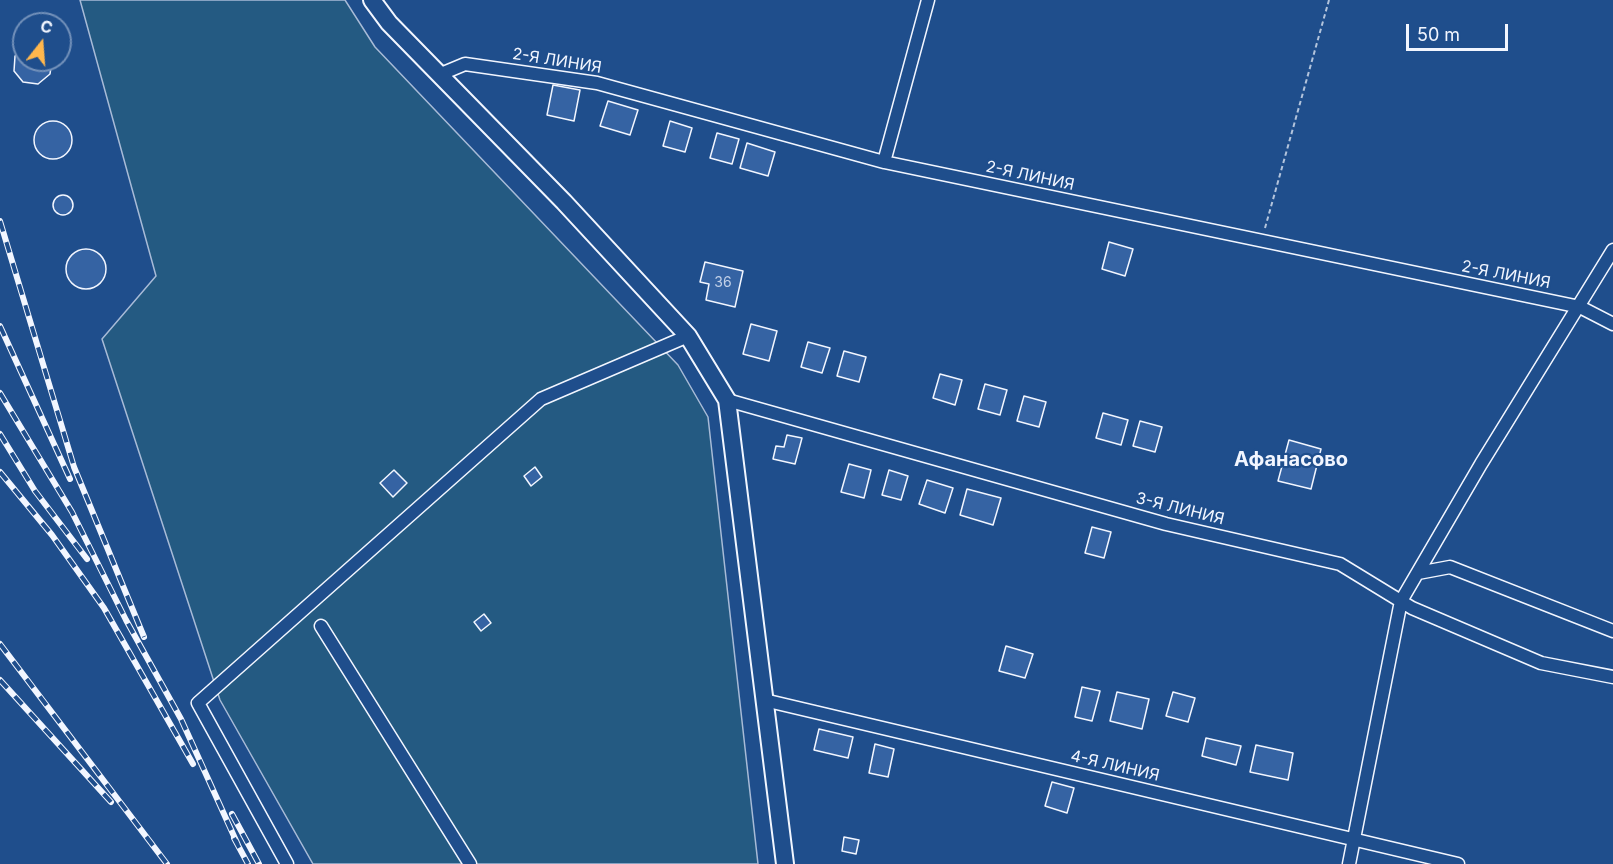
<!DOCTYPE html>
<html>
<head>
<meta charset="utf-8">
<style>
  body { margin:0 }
  #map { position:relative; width:1613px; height:864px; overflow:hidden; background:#1f4e8c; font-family:Inter,sans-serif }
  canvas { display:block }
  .north { position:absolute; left:12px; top:12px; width:60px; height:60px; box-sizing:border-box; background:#1f4e8c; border:2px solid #7391ba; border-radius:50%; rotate:17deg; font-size:16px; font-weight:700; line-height:24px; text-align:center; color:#f2f6ff }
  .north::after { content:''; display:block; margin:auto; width:21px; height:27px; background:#ffb74d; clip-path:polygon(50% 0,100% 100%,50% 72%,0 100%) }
  .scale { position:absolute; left:1406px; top:24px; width:102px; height:27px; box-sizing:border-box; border:3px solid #f2f6ff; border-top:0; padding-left:8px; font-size:18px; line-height:21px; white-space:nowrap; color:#f2f6ff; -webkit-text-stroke:4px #1f4e8c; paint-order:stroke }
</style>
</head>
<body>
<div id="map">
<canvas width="1613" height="864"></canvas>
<div class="north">С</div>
<div class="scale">50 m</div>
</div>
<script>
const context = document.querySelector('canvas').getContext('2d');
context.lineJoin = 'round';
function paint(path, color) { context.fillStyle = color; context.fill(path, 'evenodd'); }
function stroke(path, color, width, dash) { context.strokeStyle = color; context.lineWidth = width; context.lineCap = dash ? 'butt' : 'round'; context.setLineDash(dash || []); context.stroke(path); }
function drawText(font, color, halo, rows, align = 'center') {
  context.font = font + ' Inter,sans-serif'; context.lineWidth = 4.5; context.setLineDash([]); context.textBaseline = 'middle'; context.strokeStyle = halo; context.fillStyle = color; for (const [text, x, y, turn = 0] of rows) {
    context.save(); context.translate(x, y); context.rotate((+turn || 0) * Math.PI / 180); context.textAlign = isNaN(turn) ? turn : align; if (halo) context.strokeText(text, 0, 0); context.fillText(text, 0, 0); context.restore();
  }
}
const green = new Path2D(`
  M80 0H345L375 47 678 365 708 417 758 864H313L220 700 102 339 156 276Z`);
paint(green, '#245a82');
stroke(green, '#a8bbd7', 1.5);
const building = new Path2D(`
  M24 49V60H52L50 74 38 84 23 82 14 71 15 56Z
  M553 85 580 90 574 121 547 115Z
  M608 101 638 110 630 135 600 126Z
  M34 140a19 19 0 1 1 38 0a19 19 0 1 1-38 0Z
  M670 121 692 128 685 152 663 146Z
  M717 133 739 139 732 164 710 158Z
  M747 143 775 152 768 176 740 168Z
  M53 205a10 10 0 1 1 20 0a10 10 0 1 1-20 0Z
  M1109 242 1133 249 1125 276 1102 269Z
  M66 269a20 20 0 1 1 40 0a20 20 0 1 1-40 0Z
  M705 262 743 271 735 307 706 300 709 284 700 282Z
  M751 324 777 331 769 361 743 354Z
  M808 342 830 348 822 373 801 367Z
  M844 351 866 357 859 382 837 376Z
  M940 374 962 380 955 405 933 398Z
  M985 384 1007 390 1000 415 978 409Z
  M1024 396 1046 402 1039 427 1017 421Z
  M1103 413 1128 420 1121 445 1096 438Z
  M1140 421 1162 427 1155 452 1133 446Z
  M787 435 802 438 795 464 773 459 776 446 784 447Z
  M1289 440 1321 449 1311 489 1278 481Z
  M849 464 871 470 864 498 841 492Z
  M535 467 542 477 531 486 524 476Z
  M394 470 407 483 393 497 380 483Z
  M889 470 908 476 901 500 882 495Z
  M927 480 953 488 945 513 919 504Z
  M967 489 1001 498 993 525 960 515Z
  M1092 527 1111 532 1104 558 1085 553Z
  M484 614 491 623 481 631 474 622Z
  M1006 646 1033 654 1025 678 999 671Z
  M1082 687 1100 691 1092 721 1075 717Z
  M1117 692 1149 699 1142 729 1110 721Z
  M1173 692 1195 698 1188 722 1166 716Z
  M819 729 853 737 848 758 814 750Z
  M1206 738 1241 746 1236 765 1202 756Z
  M875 744 894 749 888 777 869 773Z
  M1256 745 1293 753 1288 780 1250 772Z
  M1052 782 1074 788 1067 813 1045 806Z
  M844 837 859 840 856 854 842 851Z`);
paint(building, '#3563a3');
stroke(building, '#f2f6ff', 1.5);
const street = new Path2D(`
  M441 74 465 64 597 83 884 162 1580 307 1613 324
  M884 162 928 0
  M727 400 1166 524 1340 564 1412 608 1541 663 1613 677
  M1418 573 1450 567 1613 631
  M321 626 470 864
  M764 700 1458 864
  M287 864 198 703 541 399 688 336
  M1349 864 1401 601 1481 464 1613 250`);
const secondary = new Path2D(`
  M372 0 389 23 564 202 688 336 727 400 785 864`);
stroke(street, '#f2f6ff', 15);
stroke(secondary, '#f2f6ff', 20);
stroke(new Path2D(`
  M1265 228 1329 0`), '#b3c4dc', 2, [4.5, 3]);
stroke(street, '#1f4e8c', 12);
stroke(secondary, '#1f4e8c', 16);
const rail = new Path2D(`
  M0 221 74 467 144 637
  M0 326 70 479
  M0 393 72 512 126 620 181 719 238 845
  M0 434 35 491 87 559
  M0 472 52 535 104 608 193 764
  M0 644 167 864
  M0 680 111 802
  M232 814 259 864
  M234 838 248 864`);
stroke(rail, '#f2f6ff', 6);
stroke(rail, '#1f4e8c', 4, [11]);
drawText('14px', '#c3d1e8', null, [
  ["36",723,283]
]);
drawText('16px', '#f2f6ff', '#1f4e8c', [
  ["2-Я ЛИНИЯ",557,61,9],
  ["2-Я ЛИНИЯ",1030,176,12],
  ["2-Я ЛИНИЯ",1506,275,11],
  ["3-Я ЛИНИЯ",1180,509,14],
  ["4-Я ЛИНИЯ",1115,766,13]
]);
drawText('bold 20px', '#f2f6ff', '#1f4e8c', [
  ["Афанасово",1291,460]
]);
</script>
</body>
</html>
